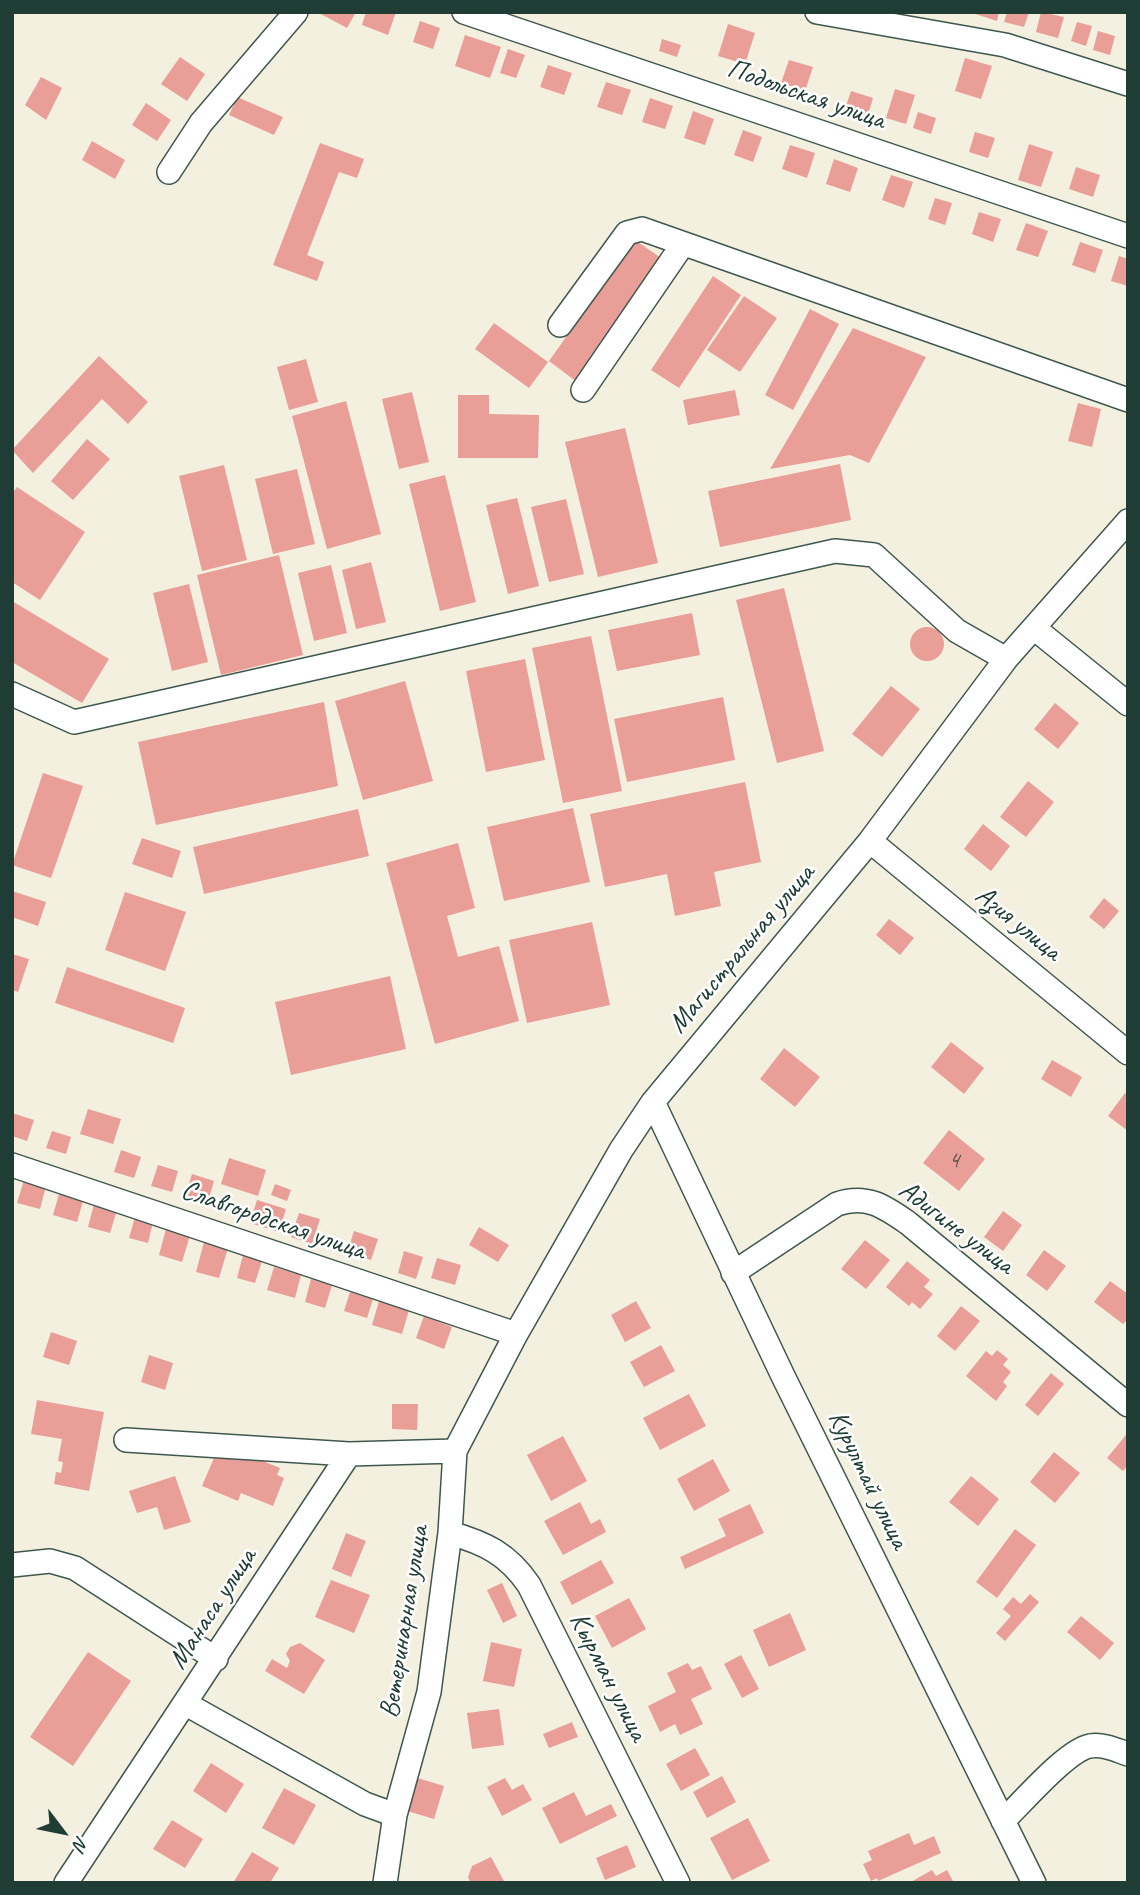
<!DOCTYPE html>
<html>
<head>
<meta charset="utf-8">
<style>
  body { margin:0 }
  #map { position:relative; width:1140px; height:1895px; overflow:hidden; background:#f4f0df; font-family:Caveat,sans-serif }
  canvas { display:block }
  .frame { position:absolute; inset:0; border:14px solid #1f3d34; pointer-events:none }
  .north { position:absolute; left:28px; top:1797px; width:70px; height:70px; -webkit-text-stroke:5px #fff; paint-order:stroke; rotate:122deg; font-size:19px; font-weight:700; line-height:28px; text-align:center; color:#1f3d34 }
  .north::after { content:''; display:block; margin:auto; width:24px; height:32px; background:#1f3d34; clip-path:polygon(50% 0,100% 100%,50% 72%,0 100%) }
</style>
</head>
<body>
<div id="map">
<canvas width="1140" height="1895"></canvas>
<div class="frame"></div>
<div class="north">N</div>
</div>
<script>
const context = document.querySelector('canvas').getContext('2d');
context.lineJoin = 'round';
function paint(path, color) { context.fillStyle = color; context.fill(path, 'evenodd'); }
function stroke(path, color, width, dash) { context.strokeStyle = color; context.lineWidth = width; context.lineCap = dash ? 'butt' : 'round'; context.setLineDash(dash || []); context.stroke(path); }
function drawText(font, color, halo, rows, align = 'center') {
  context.font = font + ' Caveat,sans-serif'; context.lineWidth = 5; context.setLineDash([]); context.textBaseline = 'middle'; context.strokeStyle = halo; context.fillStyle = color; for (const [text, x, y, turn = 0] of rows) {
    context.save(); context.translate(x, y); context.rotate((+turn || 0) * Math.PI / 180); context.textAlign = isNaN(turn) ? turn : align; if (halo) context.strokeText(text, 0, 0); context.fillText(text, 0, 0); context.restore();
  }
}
paint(new Path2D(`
  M317 12H356L347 28Z
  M366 12H396L388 35 362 25Z
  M969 12H999L997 21Z
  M1007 12H1029L1024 27 1004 22Z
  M1041 12 1064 17 1058 38 1036 32Z
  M420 21 440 28 433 49 413 42Z
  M1077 22 1092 26 1086 46 1071 41Z
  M728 24 755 33 745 64 718 56Z
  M1098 31 1115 36 1110 55 1093 50Z
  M465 35 501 47 490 78 455 66Z
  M662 39 681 45 677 57 659 51Z
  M508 49 525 55 516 78 500 73Z
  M180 57 205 74 187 101 161 84Z
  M965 58 992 66 981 99 955 91Z
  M789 60 813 67 805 91 781 83Z
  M548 65 572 73 564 95 540 87Z
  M41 77 62 88 46 120 25 105Z
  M606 82 631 90 622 115 597 107Z
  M895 89 915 95 906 124 886 118Z
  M851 91 873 98 866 122 843 115Z
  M237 97 283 117 274 135 229 115Z
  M650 98 673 106 665 129 642 122Z
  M146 103 171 120 157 141 132 125Z
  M693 111 714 119 705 145 684 138Z
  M918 112 936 118 931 134 913 128Z
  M743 130 762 137 753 162 734 155Z
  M975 132 995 138 988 158 969 152Z
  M92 141 125 160 115 179 82 160Z
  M320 143 364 159 357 178 339 172 307 255 324 262 317 281 273 265Z
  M1029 144 1053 152 1041 187 1018 180Z
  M790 145 815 153 807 178 782 169Z
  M834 159 858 168 850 192 826 184Z
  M1076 167 1100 175 1093 197 1069 189Z
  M891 175 913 182 904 208 882 200Z
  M935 198 952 203 945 225 928 219Z
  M979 212 1001 219 993 242 972 234Z
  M1026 223 1048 231 1038 257 1016 250Z
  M635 240 664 260 577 382 549 361Z
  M1080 242 1103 250 1095 273 1072 265Z
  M1119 256 1128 259V286L1111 281Z
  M713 276 741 295 679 388 651 370Z
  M744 296 777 318 740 372 707 350Z
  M810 309 839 324 793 410 765 395Z
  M494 323 548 362 529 388 475 349Z
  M853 328 926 357 869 463 850 455 770 469Z
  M99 356 148 402 128 424 102 399 33 473 12 450Z
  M306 359 318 402 289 410 277 367Z
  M735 390 740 415 688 425 683 400Z
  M412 392 429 462 399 469 382 399Z
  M458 395H489V414L539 415 538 458H458Z
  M346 401 381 534 327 549 292 416Z
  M1078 403 1101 409 1092 447 1068 441Z
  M625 428 658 563 598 577 565 442Z
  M87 439 110 459 73 500 51 481Z
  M840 464 851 520 720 547 708 491Z
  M224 465 247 560 202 571 179 476Z
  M297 469 315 544 273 554 255 479Z
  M445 475 476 602 440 611 409 484Z
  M17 487 85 532 40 600 12 582V494Z
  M517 498 539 586 508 594 486 505Z
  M566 499 584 574 549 582 531 507Z
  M279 555 303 655 221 675 197 575Z
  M371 562 386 622 356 629 342 570Z
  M331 565 347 633 314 641 298 573Z
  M189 584 208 662 172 671 153 593Z
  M784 588 824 751 777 763 736 600Z
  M12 601 109 659 82 703 12 662Z
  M692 613 700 655 617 671 608 630Z
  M910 644a17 17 0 1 1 34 0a17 17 0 1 1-34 0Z
  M591 636 622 791 563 803 532 648Z
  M525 659 545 760 486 772 466 671Z
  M405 681 433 781 363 800 335 701Z
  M891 686 920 709 882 757 852 734Z
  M723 697 735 760 627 782 614 719Z
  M324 702 338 786 156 825 138 742Z
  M1055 703 1079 723 1058 749 1034 729Z
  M43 773 83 786 51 878 12 865Z
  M1028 781 1054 802 1026 837 1000 817Z
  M745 782 761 862 714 872 721 906 675 916 667 874 605 887 590 814Z
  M573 808 590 882 504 901 487 827Z
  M358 809 369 856 204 894 193 847Z
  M983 824 1010 846 991 871 964 849Z
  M142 838 181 851 172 878 132 864Z
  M458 843 475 908 447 916 458 957 499 946 519 1021 435 1044 386 863Z
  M12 891 46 902 38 926 12 917Z
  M125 892 186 912 165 971 105 950Z
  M1104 898 1119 911 1104 929 1089 917Z
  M889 919 914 938 900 955 876 935Z
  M592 922 610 1005 527 1023 509 940Z
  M12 954 29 959 18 992 12 990Z
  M67 967 185 1008 173 1043 55 1003Z
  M390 976 406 1049 291 1075 275 1002Z
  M951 1042 984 1068 964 1094 931 1067Z
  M784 1048 820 1077 795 1107 760 1079Z
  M1052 1060 1082 1077 1071 1097 1041 1079Z
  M1125 1093 1128 1095V1131L1108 1116Z
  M88 1109 121 1119 113 1144 80 1134Z
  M12 1113 34 1120 27 1141 12 1136Z
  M949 1130 985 1159 959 1191 923 1163Z
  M52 1131 71 1137 66 1154 46 1148Z
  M121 1150 141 1157 134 1178 114 1172Z
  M229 1158 266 1170 258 1196 221 1184Z
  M158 1165 178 1171 172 1192 151 1186Z
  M192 1174 214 1181 207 1205 185 1198Z
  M24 1180 46 1186 40 1209 17 1203Z
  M275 1184 291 1190 287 1201 271 1195Z
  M59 1194 83 1201 77 1222 53 1215Z
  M257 1200 286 1209 279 1232 250 1223Z
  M94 1204 117 1210 110 1233 88 1227Z
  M1003 1211 1022 1225 1003 1251 984 1237Z
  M299 1213 320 1219 312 1244 291 1237Z
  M135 1217 153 1222 148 1243 129 1238Z
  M167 1225 191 1232 182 1262 159 1255Z
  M479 1227 509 1245 498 1262 469 1245Z
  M354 1231 378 1239 371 1260 347 1253Z
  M865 1240 890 1260 866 1289 841 1269Z
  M204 1242 228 1248 219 1278 196 1272Z
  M1044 1250 1066 1266 1047 1291 1026 1275Z
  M404 1251 423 1257 416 1279 398 1273Z
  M243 1255 262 1261 255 1283 237 1278Z
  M437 1258 461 1265 455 1285 431 1278Z
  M907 1261 930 1280 924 1287 933 1294 920 1309 912 1302 909 1306 886 1287Z
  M274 1267 301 1275 295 1298 267 1290Z
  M311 1279 332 1285 325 1308 305 1302Z
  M1110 1281 1128 1294V1319L1123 1324 1094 1302Z
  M350 1292 373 1299 367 1318 344 1311Z
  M379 1301 409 1310 402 1334 372 1325Z
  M636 1301 651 1328 625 1342 611 1315Z
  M961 1306 980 1321 955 1351 937 1336Z
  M424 1316 452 1327 444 1349 416 1338Z
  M51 1332 77 1341 69 1365 43 1357Z
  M661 1345 675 1371 644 1387 630 1362Z
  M997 1350 1008 1359 1003 1365 1011 1372 1003 1382 1007 1386 996 1401 966 1376 986 1351 992 1356Z
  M149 1355 173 1363 165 1390 141 1382Z
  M1051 1373 1064 1384 1038 1416 1025 1405Z
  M689 1394 706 1426 660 1450 643 1418Z
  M37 1400 104 1412 89 1491 54 1484 56 1472 61 1473 63 1462 58 1461 62 1439 31 1434Z
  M392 1404H418L417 1430 392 1429Z
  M1126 1435 1128 1465 1123 1471 1107 1458Z
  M563 1436 587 1481 551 1501 527 1455Z
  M220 1444 280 1468 277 1475 284 1478 273 1506 241 1493 238 1501 202 1486Z
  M1054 1452 1080 1473 1055 1503 1030 1482Z
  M713 1459 730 1491 694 1511 677 1479Z
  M175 1476 191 1522 164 1530 157 1507 137 1513 129 1491Z
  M971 1476 999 1499 978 1526 949 1502Z
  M580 1502 591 1524 600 1519 606 1532 563 1555 544 1521Z
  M750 1504 764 1533 685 1569 680 1557 726 1536 718 1519Z
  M1015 1529 1036 1545 997 1598 976 1582Z
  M346 1533 366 1541 351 1577 332 1569Z
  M601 1560 614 1583 572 1605 560 1582Z
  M331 1580 370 1595 354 1633 315 1617Z
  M502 1583 517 1616 503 1623 487 1590Z
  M1030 1594 1039 1602 1005 1641 996 1633 1011 1616 1003 1609 1013 1597 1021 1604Z
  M629 1598 646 1629 612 1648 595 1616Z
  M790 1613 806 1650 769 1667 753 1630Z
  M1081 1616 1114 1643 1100 1660 1067 1632Z
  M491 1642 522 1649 514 1687 483 1681Z
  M300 1643 325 1660 304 1694 265 1671 272 1659 287 1668 290 1661 286 1654 290 1647Z
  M88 1652 131 1681 73 1766 30 1737Z
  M741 1655 759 1689 742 1698 724 1664Z
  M688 1663 692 1670 701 1666 712 1689 691 1699 703 1724 680 1735 675 1724 660 1732 648 1706 676 1692 667 1673Z
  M499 1709 504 1745 472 1749 467 1713Z
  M572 1722 578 1737 549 1748 543 1734Z
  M695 1748 710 1775 681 1791 666 1764Z
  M211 1763 244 1784 226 1813 193 1791Z
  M722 1776 736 1802 707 1818 693 1792Z
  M414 1777 444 1786 434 1819 404 1810Z
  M505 1778 512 1790 523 1784 532 1800 502 1816 487 1787Z
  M284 1788 316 1805 294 1845 262 1828Z
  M574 1792 586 1816 611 1804 617 1816 560 1844 542 1808Z
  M748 1818 770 1861 732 1880 710 1838Z
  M172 1820 203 1839 185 1868 153 1849Z
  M909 1833 914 1845 934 1836 941 1853 878 1881 877 1878 871 1881 863 1864 872 1860 868 1851Z
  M627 1845 636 1867 605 1880 596 1858Z
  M252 1852 279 1868 270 1883H233Z
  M491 1857 505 1883H471L468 1877 472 1866Z
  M932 1870 936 1876 947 1870 954 1883H909Z`), '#e99e98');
const minor = new Path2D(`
  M464 12 1128 236
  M817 12 1005 45 1128 84
  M169 172 201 123 296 12
  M560 325 627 233 642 229 1128 400
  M583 390 683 244
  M1034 628 1128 704
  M12 694 74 722 835 551 874 555 957 631 1006 659
  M870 841 1128 1053
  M653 1102 783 1376 1034 1883
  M12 1165 516 1334
  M733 1273 837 1204C866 1194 884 1206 908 1223L1128 1405
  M126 1440 349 1454
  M450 1533C485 1543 508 1554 529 1585L678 1883
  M12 1565 50 1561 75 1568 216 1659
  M186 1704 365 1804 395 1815
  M1003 1821C1022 1803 1067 1750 1090 1746 1104 1744 1116 1750 1128 1754
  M66 1883 349 1454 455 1451
  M385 1883 395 1815 429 1692 450 1533 455 1451 516 1334 621 1150 653 1102 870 841 1006 659 1128 521`);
stroke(minor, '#3f584e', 26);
stroke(minor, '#fff', 23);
drawText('24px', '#52554d', null, [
  ["4",954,1161]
]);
drawText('28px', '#1f3d34', '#fff', [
  ["Подольская улица",806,95,19],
  ["Азия улица",1018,924,39],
  ["Магистральная улица",742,949,-50],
  ["Славгородская улица",273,1221,19],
  ["Адигине улица",956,1228,37],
  ["Курултай улица",868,1480,64],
  ["Манаса улица",213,1609,-57],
  ["Ветеринарная улица",405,1622,-81],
  ["Кырман улица",608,1677,63]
]);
</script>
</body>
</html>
